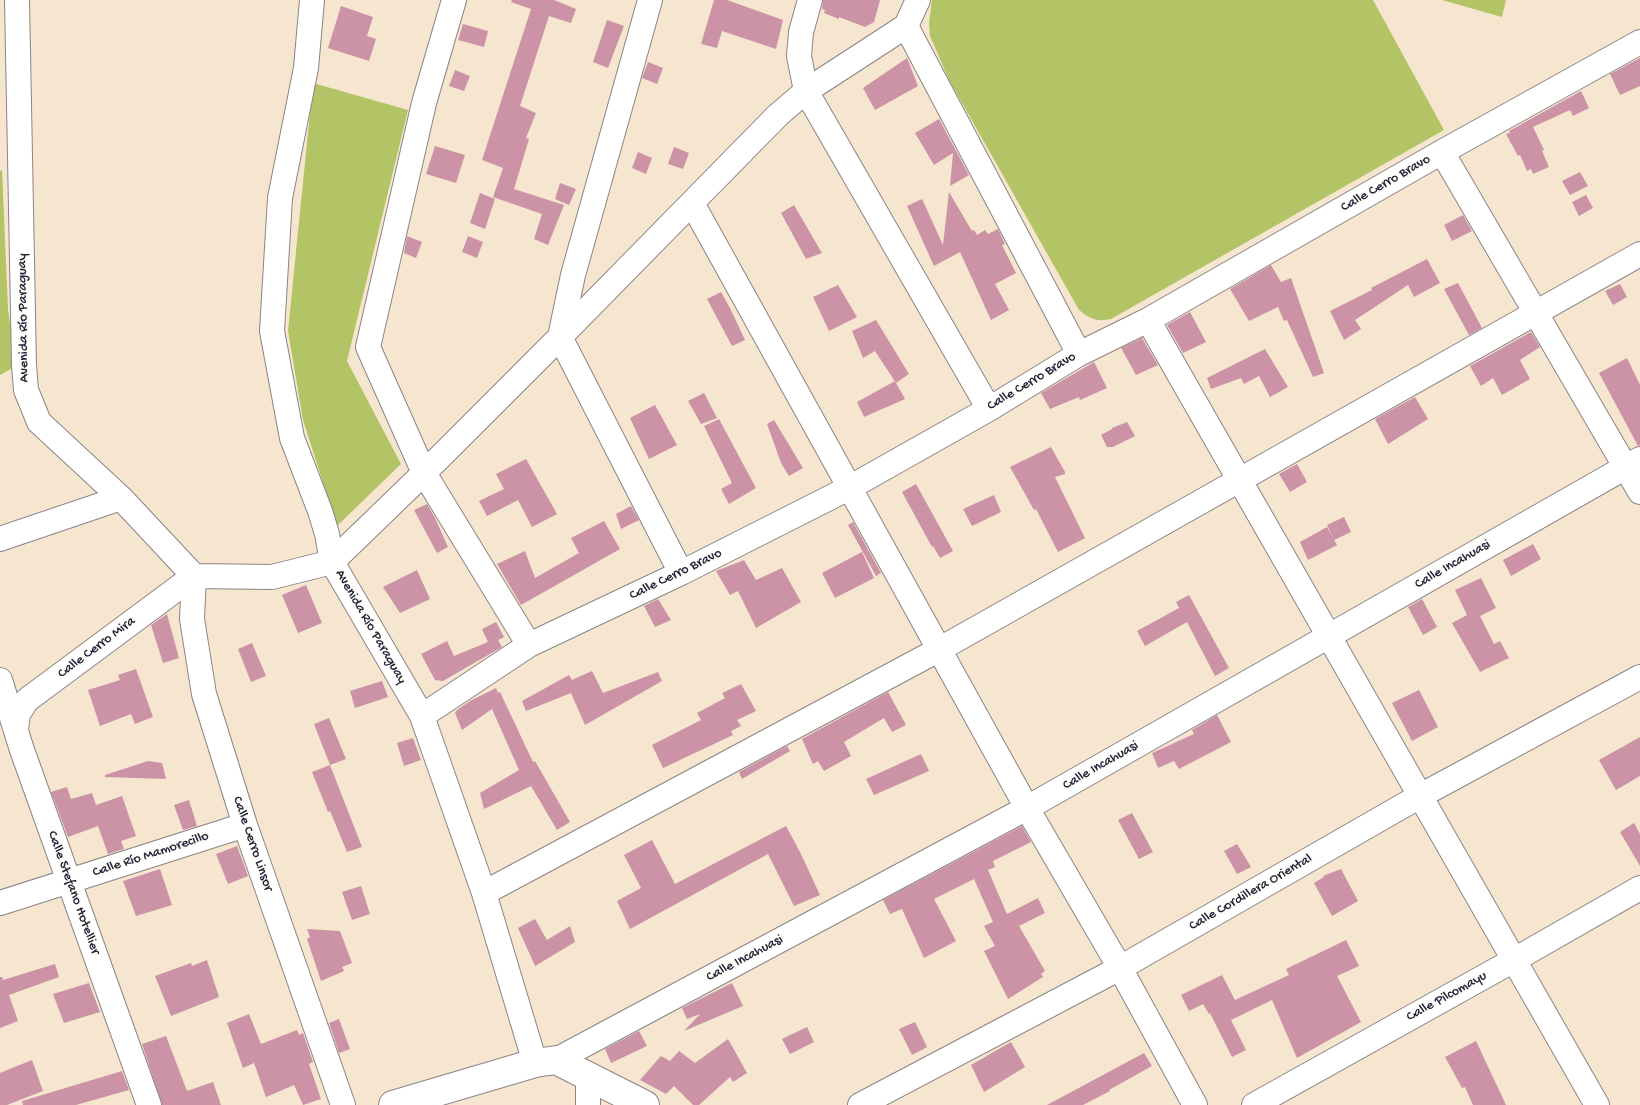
<!DOCTYPE html>
<html>
<head>
<meta charset="utf-8">
<style>
  body { margin:0 }
  canvas { display:block; background:#f6e6cf }
</style>
</head>
<body>
<canvas width="1640" height="1105"></canvas>
<script>
const context = document.querySelector('canvas').getContext('2d');
context.lineJoin = 'round';
function paint(path, color) { context.fillStyle = color; context.fill(path, 'evenodd'); }
function stroke(path, color, width, dash) { context.strokeStyle = color; context.lineWidth = width; context.lineCap = dash ? 'butt' : 'round'; context.setLineDash(dash || []); context.stroke(path); }
function drawText(font, color, halo, rows, align = 'center') {
  context.font = font + ' "Gochi Hand",sans-serif'; context.lineWidth = 4; context.setLineDash([]); context.textBaseline = 'middle'; context.strokeStyle = halo; context.fillStyle = color; for (const [text, x, y, turn = 0] of rows) {
    context.save(); context.translate(x, y); context.rotate((+turn || 0) * Math.PI / 180); context.textAlign = isNaN(turn) ? turn : align; if (halo) context.strokeText(text, 0, 0); context.fillText(text, 0, 0); context.restore();
  }
}
paint(new Path2D(`
  M932 0H1373L1444 130 1111 319C1097 322 1090 319 1079 310L949 80 930 36 929 23Z
  M1442 0H1506L1502 17Z
  M313 83 408 110 347 361 401 464 337 526 303 420 288 331Z
  M2 170 8 309 16 366 0 375V171Z`), '#b3c467');
paint(new Path2D(`
  M512 0H554L576 9 571 23 549 16 520 106 536 113 526 138 529 139 514 189 564 205 548 245 534 239 542 214 493 197 503 168 482 160 531 9 511 2Z
  M714 0H727L783 20 776 49 722 31 717 48 701 44Z
  M823 0H880L874 22 865 27 839 17V19L824 13 825 10 822 9Z
  M341 6 373 17 367 36 376 39 369 61 328 48Z
  M607 20 624 26 608 68 593 62Z
  M463 24 488 31 484 47 458 40Z
  M907 58 918 86 875 110 863 88Z
  M1640 58V86L1620 95 1610 74Z
  M648 62 663 68 657 84 642 78Z
  M455 70 470 76 464 91 449 86Z
  M1581 91 1589 108 1573 116 1570 110 1533 127 1544 150 1542 151 1549 167 1533 174 1531 169 1527 171 1520 155 1518 156 1506 134 1510 133 1509 131Z
  M939 119 969 175 950 186 953 153 934 165 915 133Z
  M435 146 465 155 456 183 426 174Z
  M674 147 689 153 683 169 668 164Z
  M638 152 652 158 646 174 632 168Z
  M1580 172 1588 186 1570 195 1562 181Z
  M560 183 576 189 569 205 555 199Z
  M949 192 972 231 974 230 977 235 985 230 988 234 998 229 1005 244 1002 245 1016 273 995 284 1009 310 991 320 960 252 934 266 907 206 922 199 943 245Z
  M480 193 495 199 485 229 470 223Z
  M1586 195 1593 208 1579 216 1572 202Z
  M794 205 822 253 806 259 781 213Z
  M1463 215 1472 231 1452 241 1444 225Z
  M407 236 422 242 416 258 404 253Z
  M468 236 483 242 477 258 462 252Z
  M1427 259 1440 283 1414 297 1408 285 1355 320 1361 329 1344 340 1330 311 1372 290 1371 288Z
  M1271 265 1281 282 1291 278 1324 373 1313 377 1287 320 1284 321 1278 307 1249 321 1230 289Z
  M1458 283 1482 328 1469 335 1444 289Z
  M1620 284 1627 297 1613 305 1605 291Z
  M838 285 857 317 829 331 813 297Z
  M721 292 730 308 745 340 732 346 707 299Z
  M1190 312 1206 342 1183 353 1167 325Z
  M876 320 909 374 896 383 875 351 863 358 852 331Z
  M1531 332 1540 347 1520 360 1530 379 1502 395 1493 378 1481 386 1470 366Z
  M1142 338 1158 365 1136 375 1121 348Z
  M1265 349 1288 387 1270 397 1259 376 1244 384 1241 378 1211 389 1207 378Z
  M1627 358 1640 385V445L1638 446 1599 373Z
  M1094 362 1107 388 1080 400 1079 397 1050 409 1041 393Z
  M895 381 905 399 864 417 857 402Z
  M704 393 717 418 701 424 688 401Z
  M1415 397 1428 419 1388 444 1375 419Z
  M655 405 677 445 649 459 630 418Z
  M719 419 756 488 729 504 721 489 732 483 704 426Z
  M774 420 803 468 789 476 781 463 767 424Z
  M1127 422 1135 436 1113 447H1107L1101 435 1112 429V428Z
  M1051 447 1065 472V474L1055 477 1085 538 1058 552 1036 509 1034 510 1010 467Z
  M526 459 557 514 532 527 518 500 487 516 479 501 504 489 496 474Z
  M1297 464 1307 482 1290 492 1279 474Z
  M916 484 953 551 940 558 933 546 932 547 902 492Z
  M994 495 1001 512 972 526 963 509Z
  M427 504 435 518 448 547 437 553 414 510Z
  M631 506 639 520 621 529 616 514Z
  M1344 517 1351 532 1334 540 1327 525Z
  M604 521 620 549 521 605 497 564 525 551 535 578 579 553 571 538Z
  M853 522 881 573 876 576 848 525Z
  M1327 527 1337 545 1308 560 1300 542Z
  M1533 544 1541 559 1511 576 1503 560Z
  M862 552 874 578 835 598 822 573Z
  M744 560 756 580 782 568 801 602 756 628 738 591 730 595 716 571Z
  M417 570 430 599 400 613 383 587Z
  M1481 578 1496 608 1480 616 1494 644 1500 641 1509 658 1480 672 1452 623 1467 615 1455 590Z
  M306 585 322 623 298 633 282 595Z
  M1189 595 1229 668 1215 676 1187 622 1145 646 1137 631 1179 608 1176 602Z
  M658 599 671 620 655 627 644 606Z
  M1422 599 1437 627 1423 635 1408 607Z
  M167 614 179 658 163 663 151 625Z
  M496 622 504 637 498 640 502 647 443 681 435 680 421 654 447 641 454 656 488 642 482 629Z
  M252 643 266 676 251 682 238 649Z
  M136 669 153 717 135 724 131 714 100 726 88 690 120 680 118 675Z
  M592 671 603 693 658 672 662 681 585 725 571 693 526 711 522 701 569 675 572 680Z
  M382 681 388 697 355 708 350 691Z
  M741 684 756 711 737 720 741 726 731 731 733 735 663 768 652 745 701 720 697 713 725 698 722 693Z
  M496 688 498 693 500 692 533 762 535 761 570 822 557 830 531 786 484 809 480 793 519 770 492 709 462 730 455 713 457 710 470 701Z
  M1419 690 1438 727 1412 741 1392 703Z
  M888 692 906 725 892 732 884 718 844 742 851 756 824 771 818 761 813 764 802 739Z
  M1217 715 1231 742 1179 769 1174 761 1158 768 1152 753 1194 734 1192 730Z
  M329 718 346 759 330 765 314 724Z
  M1640 737V776L1616 790 1599 760Z
  M413 738 421 760 404 766 397 743Z
  M787 746 790 751 742 779 739 772Z
  M921 754 929 771 874 795 866 779Z
  M148 761 162 763 166 779 105 777V775Z
  M330 765 362 847 347 852 330 811 328 812 312 772Z
  M67 787 71 799 92 793 96 805 122 796 136 836 121 841 124 849 108 854 98 826 68 837 51 792Z
  M189 800 197 826 183 830 174 805Z
  M1132 813 1153 852 1139 859 1118 820Z
  M1634 823 1640 834V866L1620 832Z
  M786 826 800 852 820 895 794 906 768 854 630 929 617 901 641 888 624 855 652 840 675 884Z
  M1022 826 1031 842 993 861 995 867 988 870 1007 914 1038 898 1045 913 1019 926 1045 971 1041 974 1043 977 1008 999 984 951 995 946 984 926 993 922 974 879 934 899 956 941 924 958 902 909 890 914 883 900Z
  M1237 844 1251 867 1237 874 1224 851Z
  M237 846 248 876 228 884 216 854Z
  M160 869 172 905 136 916 123 881Z
  M1341 869 1358 901 1332 916 1314 883 1324 877 1323 876Z
  M361 886 370 914 352 920 342 892Z
  M535 919 547 940 570 926 575 942 535 966 518 928Z
  M307 929 340 931 352 963 342 967 344 971 321 981 307 939 310 937Z
  M1346 940 1359 966 1337 976 1361 1022 1297 1058 1272 1000 1231 1020 1246 1050 1232 1057 1210 1013 1209 1014 1203 1004 1189 1011 1181 995 1222 975 1235 1000 1289 975 1286 969Z
  M207 960 219 997 171 1016 155 976 191 963 192 966Z
  M55 964 59 977 9 995 18 1021 0 1028V977H2L3 980Z
  M89 983 100 1012 64 1023 53 994Z
  M732 983 743 1006 684 1031 700 1014 687 1019 682 1008Z
  M249 1014 261 1044 297 1030 299 1035 303 1033 313 1062 309 1064 321 1099 303 1105 294 1085 266 1097 254 1063 243 1068 227 1023Z
  M339 1019 350 1049 339 1053 329 1023Z
  M915 1022 927 1047 912 1055 899 1029Z
  M807 1027 814 1042 790 1054 782 1039Z
  M639 1031 647 1046 611 1063 605 1049Z
  M166 1036 187 1091 213 1082 221 1105H162L142 1044Z
  M728 1039 747 1073 733 1082 730 1077 699 1105H693L674 1086 666 1094 640 1080 661 1056 670 1061 679 1051 695 1063Z
  M1476 1041 1506 1105H1473L1465 1087 1462 1088 1445 1057Z
  M1011 1042 1025 1067 984 1092 971 1065Z
  M1144 1053 1152 1066 1109 1090 1110 1091 1083 1105H1047Z
  M32 1060 43 1091 7 1105H0V1073Z
  M122 1071 129 1090 76 1105H23L22 1101Z`), '#cb93a5');
const minor = new Path2D(`
  M17 0 24 365 26 390 39 422 121 498 194 576 272 577 332 562
  M312 0 306 68 280 198 272 331 292 438 320 511 327 534 332 562 422 716 484 893 535 1063
  M454 0 424 103 368 347 424 473 529 645
  M650 0 573 275 560 337 681 573
  M810 0 801 32 799 56 806 91 989 409
  M906 26 1079 354
  M1442 152 1640 492
  M692 203 1027 808 1120 968 1195 1105
  M1148 320 1597 1105
  M0 539 121 498
  M332 562 424 473 560 337 778 115 806 91 906 26 918 0
  M194 576 192 619 204 694 245 825 343 1105
  M0 680 22 750 149 1105
  M422 716 529 645 681 573 849 488 989 409 1079 354 1148 320 1442 152 1640 42
  M16 730 18 714 27 700 194 576
  M484 893 940 649 1640 254
  M0 903 245 825
  M556 1060 1027 808 1640 459
  M588 1076V1105
  M860 1105 1120 968 1420 796 1640 677
  M1254 1105 1514 960 1640 888`);
const major = new Path2D(`
  M393 1105 535 1063 556 1060 645 1105`);
stroke(minor, '#8c8485', 26);
stroke(major, '#8c8485', 30);
stroke(minor, '#fff', 24);
stroke(major, '#fff', 28);
drawText('14px', '#22223b', '#fdfcf7', [
  ["Calle Cerro Bravo",1386,184,-30],
  ["Avenida Río Paraguay",24,318,-91],
  ["Calle Cerro Bravo",1032,382,-31],
  ["Calle Incahuasi",1453,565,-30],
  ["Calle Cerro Bravo",676,575,-26],
  ["Avenida Río Paraguay",370,627,60],
  ["Calle Cerro Mira",97,648,-37],
  ["Calle Incahuasi",1101,766,-30],
  ["Calle Cerro Linsor",252,844,71],
  ["Calle Río Mamorecillo",151,855,-18],
  ["Calle Stefano Hotellier",73,893,70],
  ["Calle Cordillera Oriental",1251,893,-30],
  ["Calle Incahuasi",745,959,-28],
  ["Calle Pilcomayu",1447,997,-29]
]);
</script>
</body>
</html>
